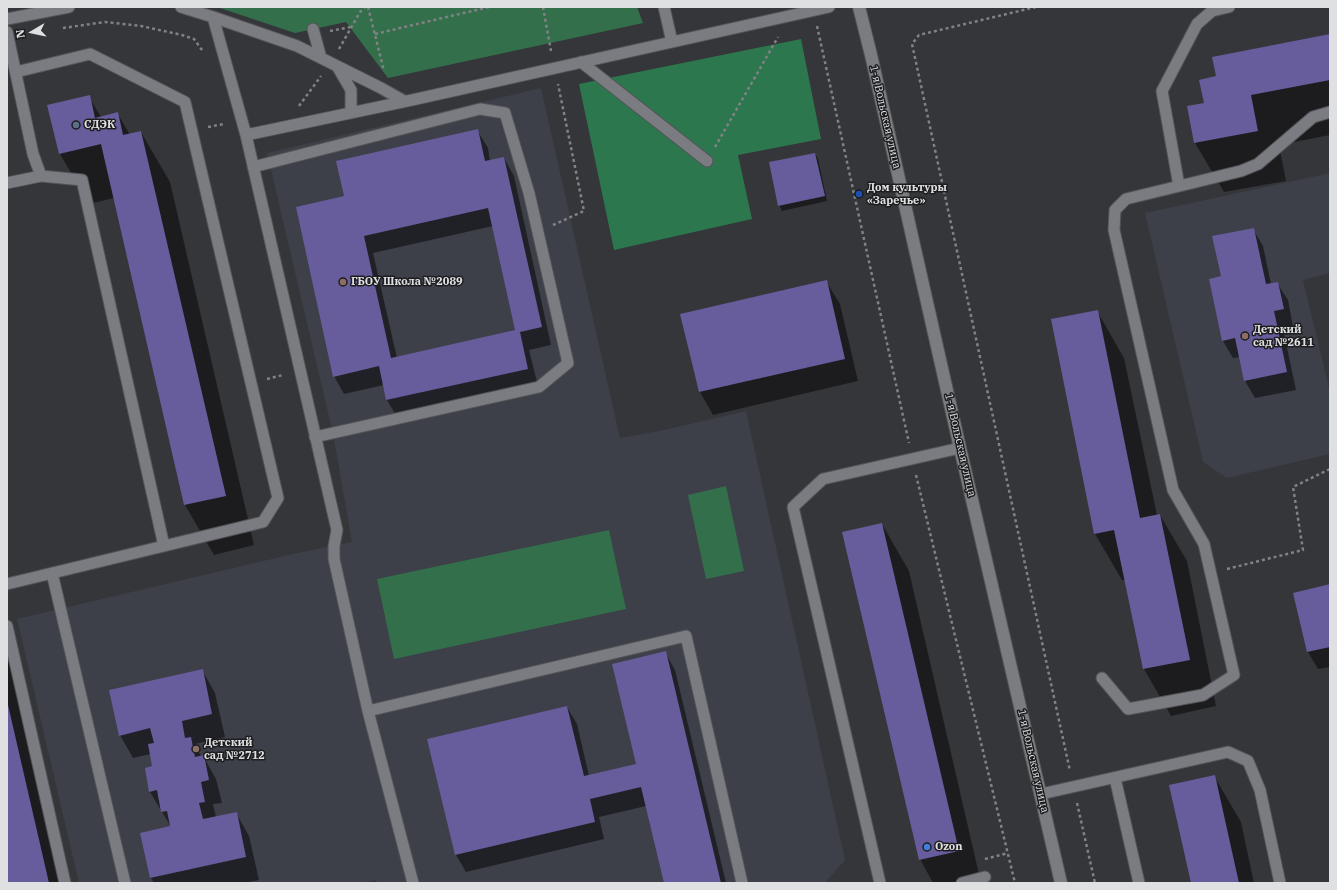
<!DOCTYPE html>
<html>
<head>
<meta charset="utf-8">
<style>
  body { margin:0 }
  #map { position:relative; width:1337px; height:890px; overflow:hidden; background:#35363a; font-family:"IBM Plex Serif",serif }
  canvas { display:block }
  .frame { position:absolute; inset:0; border:8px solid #dfe0e2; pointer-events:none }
  .north { position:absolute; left:12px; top:12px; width:40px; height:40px; -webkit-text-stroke:3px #1d1d1f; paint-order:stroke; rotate:261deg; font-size:11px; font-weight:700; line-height:16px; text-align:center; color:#dfe0e2 }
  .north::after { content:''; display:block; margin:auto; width:14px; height:18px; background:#dfe0e2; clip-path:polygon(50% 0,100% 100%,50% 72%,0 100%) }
</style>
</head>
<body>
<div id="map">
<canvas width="1337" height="890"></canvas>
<div class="frame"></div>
<div class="north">N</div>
</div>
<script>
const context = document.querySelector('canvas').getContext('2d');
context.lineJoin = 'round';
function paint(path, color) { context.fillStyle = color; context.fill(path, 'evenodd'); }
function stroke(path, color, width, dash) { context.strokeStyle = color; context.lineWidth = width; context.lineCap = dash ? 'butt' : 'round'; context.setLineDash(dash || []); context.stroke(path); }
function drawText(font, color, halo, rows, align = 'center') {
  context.font = font + ' "IBM Plex Serif",serif'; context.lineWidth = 3; context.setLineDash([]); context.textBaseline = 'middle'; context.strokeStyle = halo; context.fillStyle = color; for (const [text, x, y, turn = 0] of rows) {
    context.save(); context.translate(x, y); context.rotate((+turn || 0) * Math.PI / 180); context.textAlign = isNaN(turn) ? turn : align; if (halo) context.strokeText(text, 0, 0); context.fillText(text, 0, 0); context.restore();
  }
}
paint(new Path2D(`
  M541 88 620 438 659 431 746 411 845 860 825 883H379L375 880 361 883H79L17 619 297 553 352 542 333 434 267 153Z
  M1330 173V273L1303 280 1330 392V454L1227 478 1203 462 1145 213Z`), '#3d3f49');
paint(new Path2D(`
  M217 7H637L643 23 388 78 346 22 295 33Z
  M726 486 744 571 706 579 688 495Z
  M609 530 626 609 394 659 377 579Z`), '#346f4c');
paint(new Path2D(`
  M801 39 821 139 738 155 752 219 614 250 579 84Z`), '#2d774e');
paint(new Path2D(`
  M1330 35V135L1279 145 1286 181 1224 192 1195 143 1205 103 1217 77Z
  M89 97 101 117 118 114 130 135 141 132 170 182 254 545 214 555 185 505 114 198 89 204 60 154Z
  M477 130 488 148 490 161 504 158 514 176 551 345 529 350 538 386 397 417 387 400 384 385 344 394 334 376 346 197ZM493 226 516 331 397 358 373 253Z
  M815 154 818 159 827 201 782 211 779 205Z
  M1253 229 1263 246 1271 284 1277 283 1288 300 1293 327 1283 329 1296 390 1255 398 1245 381 1240 357 1233 358 1223 341 1222 277Z
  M826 281 840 304 858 381 713 415 700 392 682 314Z
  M1097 311 1124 358 1157 515H1160L1187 561 1216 706 1171 716 1144 669 1125 580H1122L1095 534Z
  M882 524 909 571 981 883H933L920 859Z
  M1330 585V667L1318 669 1308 652 1295 593Z
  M665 652 675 670 726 883H665L646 806 599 817 604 839 466 872 456 855 428 740 567 707 577 724 589 776 637 765Z
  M7 657 12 665 62 883H7Z
  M202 670 215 693 225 737 195 744V746L201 756H203L216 779 222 803 213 804 216 817 236 813 249 836 259 880 244 883H154L151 878 142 834 171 827 150 792 153 766 151 754 133 758 120 735Z
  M1214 776 1241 822 1254 883H1192Z`), '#0007');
paint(new Path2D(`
  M1330 34V80L1251 95 1258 131 1194 143 1187 106 1204 103 1199 80 1216 76 1212 57Z
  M90 95 95 118 118 112 123 135 141 131 226 496 184 505 101 144 59 154 47 105Z
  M478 129 485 161 504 157 542 327 520 332 528 369 386 400 379 366 333 377 296 207 344 196 336 161ZM488 208 515 330 391 358 364 236Z
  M815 153 825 196 778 206 769 162Z
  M1254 228 1266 284 1278 282 1284 309 1274 311 1287 372 1244 381 1235 338 1222 341 1209 279 1221 276 1212 236Z
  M827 280 845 359 699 392 680 314Z
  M1098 310 1140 518 1160 514 1190 660 1143 669 1114 530 1094 534 1051 319Z
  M882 523 959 851 919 860 842 532Z
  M1330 584V647L1307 652 1293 593Z
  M666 651 721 883H664L641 787 590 799 595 822 455 855 427 739 567 706 584 776 636 764 612 664Z
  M203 669 212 714 182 721 185 738 191 737 195 757 204 755 209 780 201 782 205 802 199 803 203 819 237 812 246 857 150 878 140 833 170 826 167 811 161 812 157 790 149 792 145 768 152 766 148 744 154 743 150 728 119 736 109 690Z
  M7 705H8L49 883H7Z
  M1215 775 1239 883H1191L1169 785Z`), '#675c9c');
const service = new Path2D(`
  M181 7 213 17 297 46 381 88 404 101
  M664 7 672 42
  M213 17 246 135 337 530 334 546V559L368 711 413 883
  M7 19 69 7
  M313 29 321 58
  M7 32 33 154 41 176 82 180 164 546
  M581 62 707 161
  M337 66 351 90V113
  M246 135 412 100 829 7
  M253 167 480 109 505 113 529 193 568 363 539 387 315 437
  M7 183 41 176
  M1179 186 1162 91 1197 24 1212 11 1229 7
  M52 573 125 883
  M7 584 263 522 278 498 185 102 90 54 16 72
  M7 626 65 883
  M1102 678 1128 709 1203 695 1234 675 1204 544 1173 490 1114 230 1115 210 1126 199 1241 171 1258 164 1313 117 1330 112
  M368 711 686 636 742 883
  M1115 778 1139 883
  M1041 794 1228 752 1248 761 1260 790 1280 883
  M880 883 793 507 823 479 960 448
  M962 883 985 877`);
const tertiary = new Path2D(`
  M859 7 871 55 960 448 1061 883`);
stroke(service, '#535457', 13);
stroke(tertiary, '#535457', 14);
stroke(new Path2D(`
  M368 7 384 71
  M543 7 551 51
  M1036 7 919 35 912 44 1070 771
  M817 26 909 443
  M63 28 105 22 141 26 182 35 194 39 202 50
  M330 31 351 27
  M375 34 489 7
  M339 49 360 12 365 7
  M299 106 321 76
  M208 127 224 124
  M715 147 778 37
  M553 225 584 211 558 84
  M267 379 283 375
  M916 475 1015 883
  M1227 569 1303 550 1293 487 1330 469
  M1077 803 1095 883
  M985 859 1008 853`), '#818285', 2.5, [3, 3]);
stroke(service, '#7b7c81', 11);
stroke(tertiary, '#7b7c81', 12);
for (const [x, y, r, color] of [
  [76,125,4,"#5c6f8a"],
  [859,194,4,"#1a4fb4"],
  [343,282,4,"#8d6e63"],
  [1245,336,4,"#8d6e63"],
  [196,749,4,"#8d6e63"],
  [927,847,4,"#3f7fe0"]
]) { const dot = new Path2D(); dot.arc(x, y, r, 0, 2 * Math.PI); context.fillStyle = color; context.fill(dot); stroke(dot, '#1d1d1f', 1.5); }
drawText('11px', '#dfe0e2', '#1d1d1f', [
  ["1-я Вольская улица",885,117,77],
  ["1-я Вольская улица",960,445,77],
  ["1-я Вольская улица",1033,761,77]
]);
drawText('bold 11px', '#dfe0e2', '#1d1d1f', [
  ["СДЭК",84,125],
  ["Дом культуры",867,188],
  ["«Заречье»",867,201],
  ["ГБОУ Школа №2089",351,282],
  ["Детский",1253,330],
  ["сад №2611",1253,343],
  ["Детский",204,743],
  ["сад №2712",204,756],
  ["Ozon",935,847]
], 'left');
</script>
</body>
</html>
